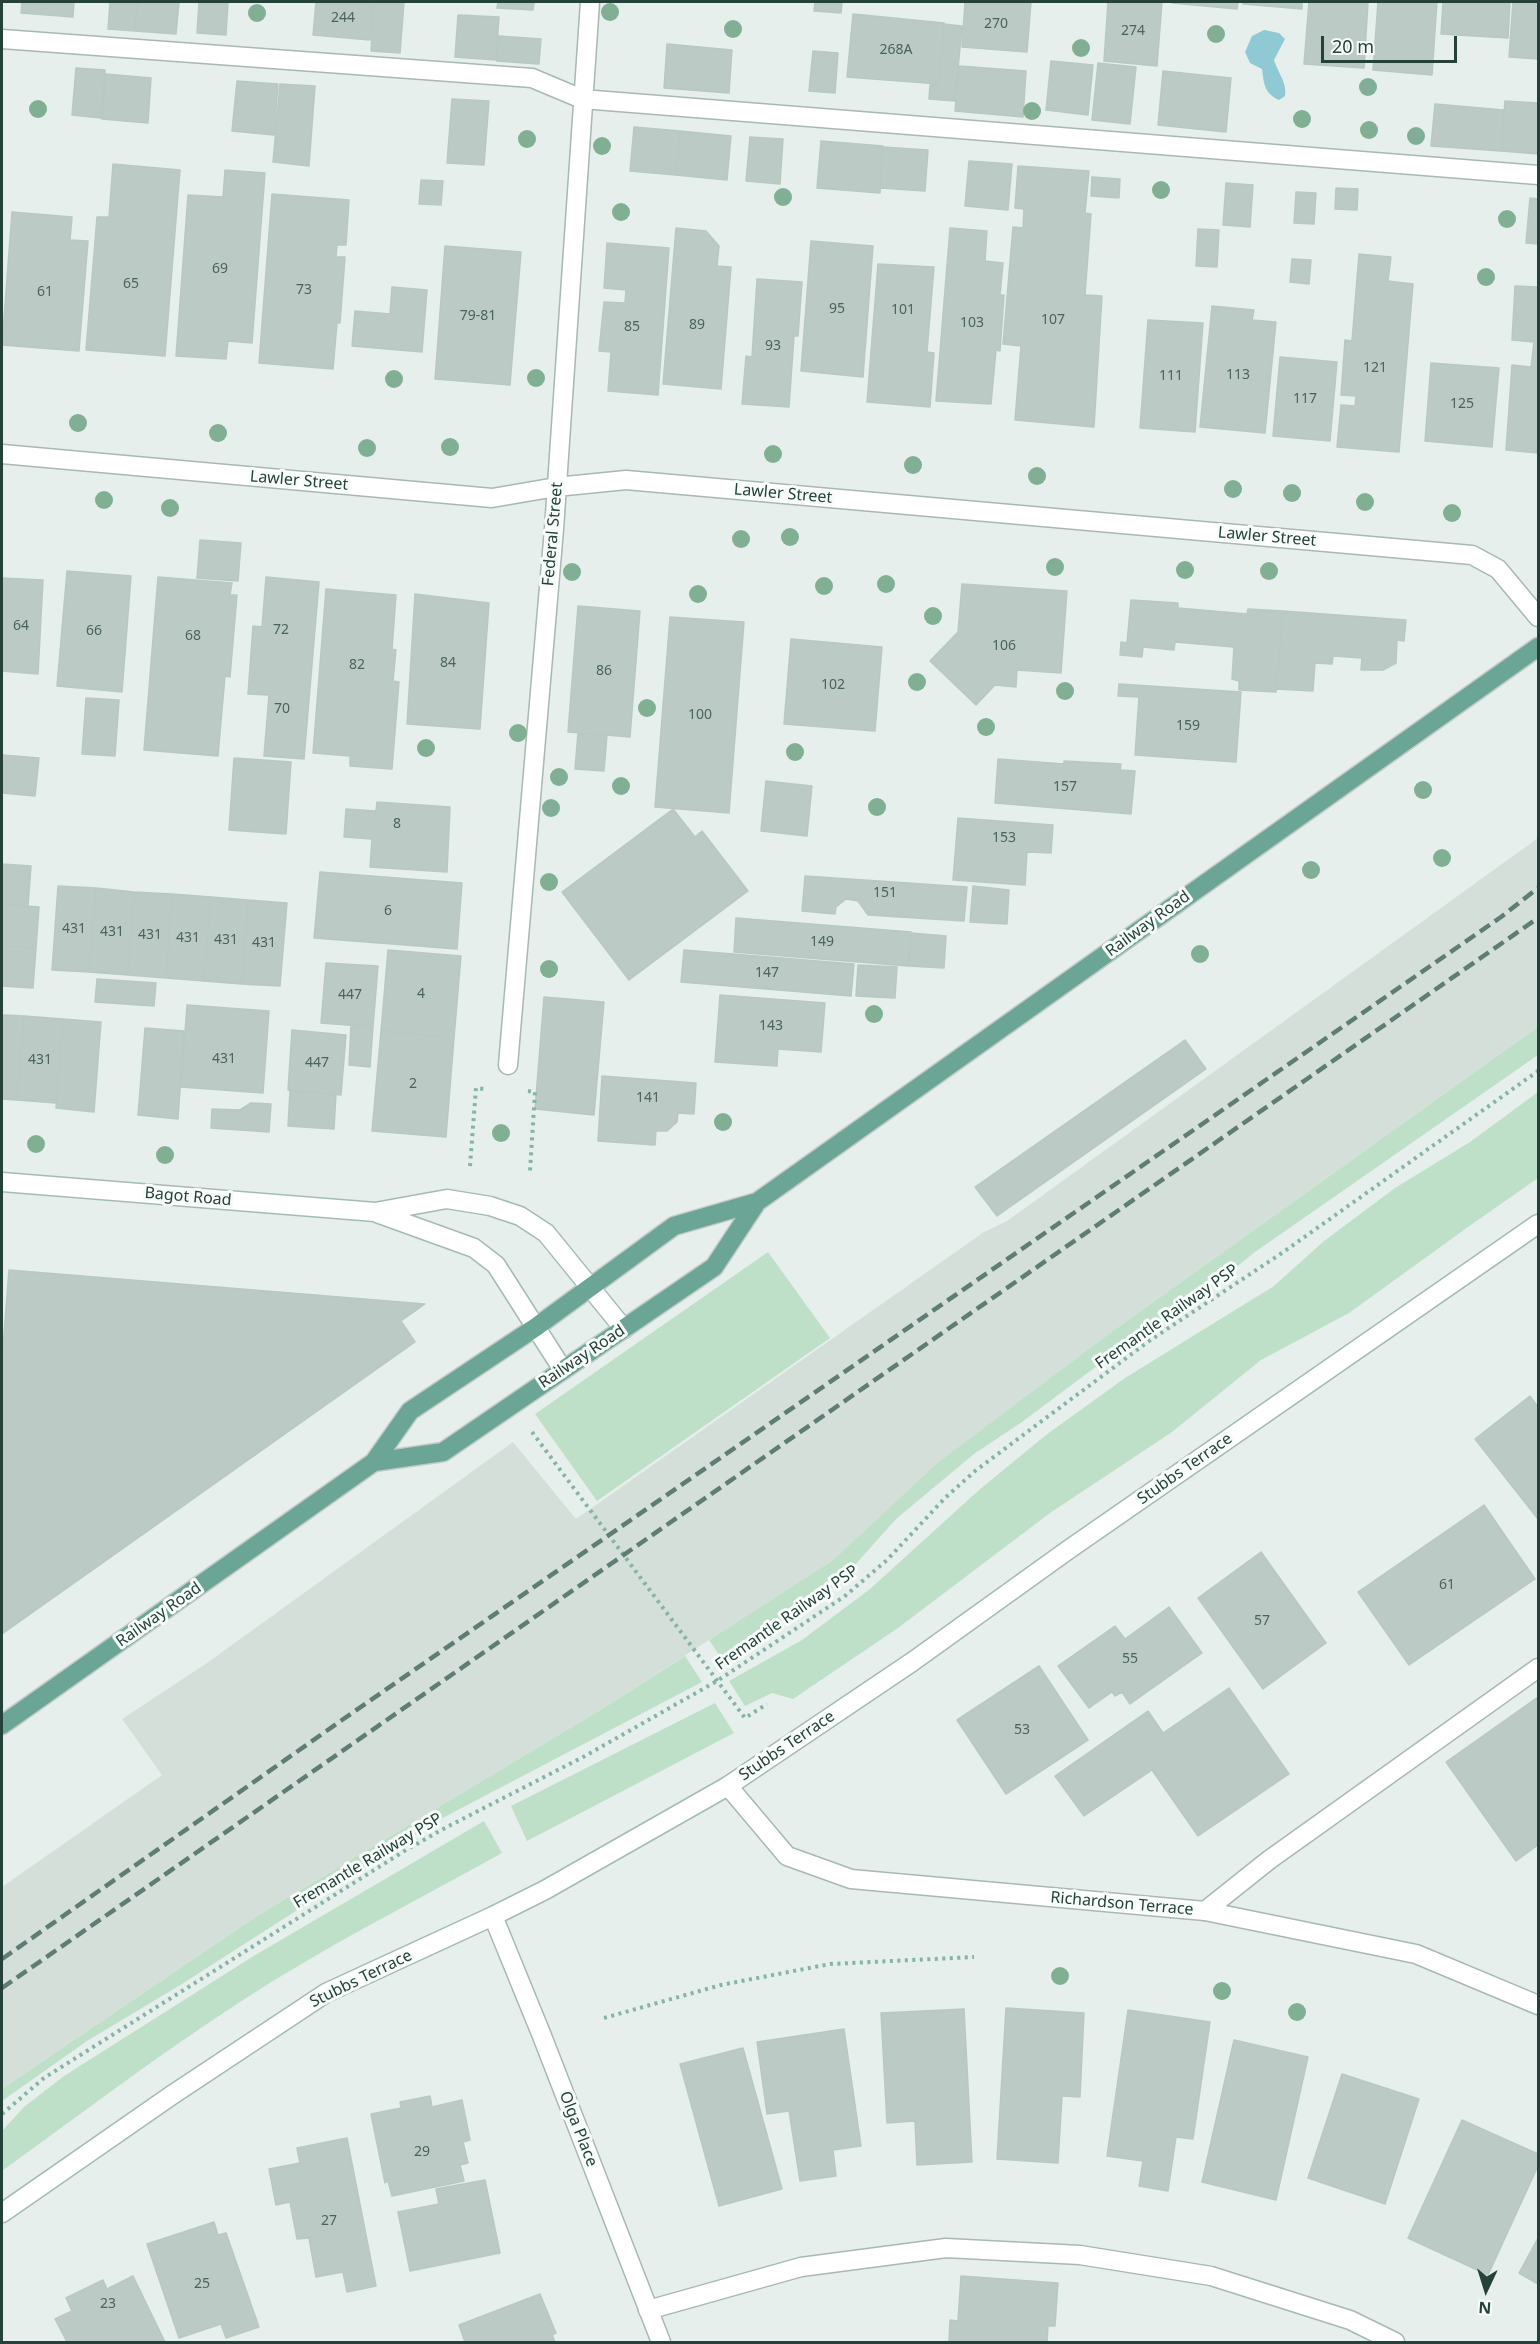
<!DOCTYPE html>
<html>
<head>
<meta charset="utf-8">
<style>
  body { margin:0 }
  #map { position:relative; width:1540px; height:2344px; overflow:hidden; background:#e6efeb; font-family:"Noto Sans",sans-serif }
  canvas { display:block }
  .frame { position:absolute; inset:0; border:3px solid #24423a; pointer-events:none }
  .north { position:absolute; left:1456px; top:2260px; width:60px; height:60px; -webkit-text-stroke:4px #f7fbf9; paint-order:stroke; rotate:184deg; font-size:16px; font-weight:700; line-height:24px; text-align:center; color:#24423a }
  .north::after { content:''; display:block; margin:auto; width:21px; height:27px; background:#24423a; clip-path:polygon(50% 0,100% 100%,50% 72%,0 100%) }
  .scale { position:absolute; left:1321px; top:36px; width:136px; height:27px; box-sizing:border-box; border:3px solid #24423a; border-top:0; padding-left:8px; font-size:18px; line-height:21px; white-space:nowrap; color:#24423a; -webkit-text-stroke:4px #f7fbf9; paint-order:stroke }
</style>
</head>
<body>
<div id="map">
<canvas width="1540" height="2344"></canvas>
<div class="frame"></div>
<div class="north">N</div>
<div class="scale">20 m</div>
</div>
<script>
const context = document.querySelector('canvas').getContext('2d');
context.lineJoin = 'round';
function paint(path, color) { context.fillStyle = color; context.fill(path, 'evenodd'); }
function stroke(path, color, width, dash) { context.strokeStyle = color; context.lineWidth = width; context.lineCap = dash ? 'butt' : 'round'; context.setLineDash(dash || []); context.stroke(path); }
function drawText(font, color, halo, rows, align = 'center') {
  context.font = font + ' "Noto Sans",sans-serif'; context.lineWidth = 6; context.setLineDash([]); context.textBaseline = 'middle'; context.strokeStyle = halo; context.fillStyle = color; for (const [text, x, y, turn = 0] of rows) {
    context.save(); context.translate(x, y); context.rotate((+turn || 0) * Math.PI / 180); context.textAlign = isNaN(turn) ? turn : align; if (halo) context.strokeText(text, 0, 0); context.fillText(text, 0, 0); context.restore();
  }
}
paint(new Path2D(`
  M1538 838V1027L1110 1333 937 1463 833 1560 602 1709 254 1918 2 2089V1887L162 1775 122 1719 207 1663 513 1442 576 1519 984 1232 1007 1221Z`), '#d4dfda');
paint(new Path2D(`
  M1538 1027V1055L1255 1252 1214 1285 1129 1342 1022 1422 974 1454 896 1519 838 1584 723 1661 709 1640 833 1560 937 1463 1110 1333Z
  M1538 1092V1178L1468 1227 1349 1313 1261 1360 1172 1432 1050 1513 898 1628 793 1699 772 1693 745 1706 729 1681 802 1640 870 1589 979 1490 1046 1435 1125 1378 1274 1286 1324 1241 1395 1188 1470 1142Z
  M768 1252 830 1338 597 1501 535 1414Z
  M685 1656 702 1682 433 1823 182 1984 87 2041 2 2101V2089L254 1918 602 1709Z
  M715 1703 734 1733 527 1841 511 1806Z
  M484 1821 502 1853C414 1902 324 1947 240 2002 158 2055 81 2114 2 2171V2131L24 2107 64 2076 252 1957Z`), '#bfe0c8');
paint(new Path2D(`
  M1264 30 1279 33 1285 39 1274 60C1278 73 1287 82 1285 96L1279 100C1264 93 1264 84 1262 69L1250 63 1245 52 1252 36Z`), '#8ec9d4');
const building = new Path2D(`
  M22 2H74L73 17 21 13Z
  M110 2H137L135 31 108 29Z
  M137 2H179L176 34 135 31Z
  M199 2H228L226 35 197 33Z
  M316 2H373L370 40 313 35Z
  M374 2H404L400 53 371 51Z
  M498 2H534L533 10 497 8Z
  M815 2H842L841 13 814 11Z
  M965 2H1031L1027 52 962 47Z
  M1108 2H1162L1157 66 1104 61Z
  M1172 2H1238L1237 9 1172 3Z
  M1243 2H1302V9L1243 4Z
  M1309 2H1368L1364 68 1304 64Z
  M1378 2H1437L1432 75 1373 70Z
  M1443 2H1510L1508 38 1441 34Z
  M1513 2H1538V59L1509 57Z
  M853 14 944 23 939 84 847 77Z
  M458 15 499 17 496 60 455 57Z
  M944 24 962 26 955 101 929 99 930 85H939Z
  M499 36 541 39 539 64 497 61Z
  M667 44 732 50 729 93 664 88Z
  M813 51 838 53 835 93 809 91Z
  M1051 61 1093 65 1088 115 1046 110Z
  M1098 63 1136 67 1130 124 1092 120Z
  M959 66 1026 71 1023 117 955 111Z
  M76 68 105 70 101 118 72 115Z
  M1163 71 1231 78 1226 132 1158 125Z
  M106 74 151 78 148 123 102 119Z
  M237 81 278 84 274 135 232 131Z
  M280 84 315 86 309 166 273 162Z
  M452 99 489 101 484 165 447 163Z
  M1505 101 1538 103V154L1501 151Z
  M1435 104 1504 110 1501 151 1431 146Z
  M634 127 680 131 676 175 630 171Z
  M680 131 731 136 727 180 676 175Z
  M750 137 783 139 780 184 746 181Z
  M821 141 883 146 880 193 817 188Z
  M883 147 928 150 925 191 880 188Z
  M969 161 1012 164 1008 210 965 206Z
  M113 164 180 170 165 356 86 350 97 217H109Z
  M1018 166 1089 171 1085 213 1091 214 1085 295 1102 296 1094 427 1015 420 1021 346 1003 344 1013 227 1023 228 1024 209 1015 208Z
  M225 170 265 173 252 343 228 341 226 359 176 356 188 195 223 197Z
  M1092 177 1120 179 1119 198 1091 196Z
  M421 180 443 181 441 205 419 204Z
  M1226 183 1253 185 1250 227 1223 225Z
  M1336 188 1358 189 1357 210 1335 209Z
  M1296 192 1316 193 1314 224 1294 223Z
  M272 194 349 200 346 245H337L336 257H345L340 323H337L333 369 259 363Z
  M1530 198 1538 199V244L1526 243Z
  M12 212 72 217 70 240 88 241 79 351 2 345Z
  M676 228 706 231 719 246 717 266 731 267 721 389 663 384Z
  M950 228 987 231 985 261 1003 263 1000 295H1004L1000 351 996 350 991 404 936 401Z
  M1198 229 1219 230 1217 267 1196 266Z
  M811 241 873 246 863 377 801 371Z
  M607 243 669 248 658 395 608 391 611 352 599 351 604 302 625 303 626 290 604 288Z
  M445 246 521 252 510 385 435 379Z
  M1359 254 1391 257 1388 281 1413 284 1399 452 1337 447 1341 405 1355 406 1356 396 1341 395 1345 340 1352 341Z
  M1292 259 1311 260 1309 284 1290 282Z
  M878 264 934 267 927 352 934 353 930 407 867 402Z
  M757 279 802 282 798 336H794L789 407 742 404 746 356 752 357Z
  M1515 286 1538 287V453L1506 450 1512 365 1531 367 1534 342 1512 340Z
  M392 287 427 290 422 352 352 346 355 311 390 314Z
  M1212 306 1254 310 1252 320 1276 322 1265 433 1200 427Z
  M1148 320 1203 323 1195 432 1140 428Z
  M1280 357 1337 362 1330 441 1273 436Z
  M1431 363 1499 368 1492 447 1425 441Z
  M200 540 241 543 238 581 197 578Z
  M67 571 131 576 122 692 57 686Z
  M158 577 232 583 230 595H237L230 677 225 676 218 756 144 750Z
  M266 577 319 582 304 759 264 756 269 695 248 694 253 626 262 627Z
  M2 578 43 580 38 674 2 671Z
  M962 584 1067 591 1061 673 1017 670 1016 687 995 685 976 705 930 661 958 632Z
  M326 589 396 595 392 649 396 650 393 681 399 682 392 769 350 766V756L313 753Z
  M415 594 489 603 480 729 407 724Z
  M1131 600 1178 603V608L1247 614 1248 609 1283 611 1276 692 1239 690V681L1232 679 1234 647 1175 642 1174 650 1143 647 1142 657 1120 655 1121 642 1127 643Z
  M578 606 640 611 630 737 568 732Z
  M1283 611 1406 620 1404 641 1397 640 1396 663 1383 670H1361L1362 658 1333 656 1332 664 1315 663 1313 691 1276 689Z
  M670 617 744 622 729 813 655 807Z
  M791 639 882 647 875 731 784 724Z
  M1119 684 1241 692 1236 762 1135 755 1139 697 1118 696Z
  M86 698 119 700 115 756 82 754Z
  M578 733 607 735 604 771 575 769Z
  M2 755 39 758 35 796 2 793Z
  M234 758 291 762 286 834 229 830Z
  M998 759 1064 764V761L1121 764 1120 770 1135 771 1131 814 995 803Z
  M766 781 812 786 807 836 761 831Z
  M377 802 450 807 447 872 370 867 372 839 344 837 346 809 376 811Z
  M673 809 695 837 702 831 748 891 629 980 562 892Z
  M958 818 1053 825 1051 853 1027 852 1025 885 953 880Z
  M2 864 31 866 28 906 2 904Z
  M320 872 462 883 457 949 314 938Z
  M805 876 967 887 964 921 868 915 858 901 846 899 836 907 835 914 802 911Z
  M58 886 96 888 89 972 52 970Z
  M973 886 1009 890 1007 924 970 922Z
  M96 888 134 892 128 975 89 972Z
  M134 892 172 894 166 978 128 975Z
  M172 894 211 897 204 981 166 978Z
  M211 897 248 900 242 984 204 981Z
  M248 900 287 903 280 986 242 984Z
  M2 904 39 907 36 948 2 946Z
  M736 918 911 932 908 966 734 952Z
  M911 933 946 936 944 968 909 966Z
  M2 946 36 948 33 988 2 986Z
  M388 950 461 956 454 1038 381 1031Z
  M684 950 854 964 851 996 681 982Z
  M326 963 378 966 373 1027 321 1023Z
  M858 965 897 967 895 998 856 996Z
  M97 979 156 983 154 1006 95 1002Z
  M720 995 825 1003 821 1052 778 1049 777 1066 715 1062Z
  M544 997 604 1002 594 1115 535 1109Z
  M187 1005 269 1011 263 1093 181 1087Z
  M2 1015 24 1016 17 1100 2 1099Z
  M24 1016 63 1019 56 1103 17 1100Z
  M63 1019 101 1022 94 1112 56 1108Z
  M351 1025 373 1027 370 1067 349 1065Z
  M145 1028 184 1031 178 1119 138 1115Z
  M292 1030 346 1035 341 1095 288 1090Z
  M381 1031 454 1038 446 1137 372 1131Z
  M1185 1040 1206 1069 997 1216 975 1187Z
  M602 1076 696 1083 694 1114 678 1113 677 1122 667 1131H656L655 1145 598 1141Z
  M290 1091 336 1094 334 1129 288 1126Z
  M251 1103 271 1104 269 1132 211 1128 212 1109 240 1110Z
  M9 1270 425 1304 401 1321 415 1342 2 1634V1359Z
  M1530 1396 1538 1407V1519L1475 1439Z
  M1484 1505 1535 1579 1409 1665 1358 1592Z
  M1261 1552 1326 1643 1263 1689 1198 1598Z
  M1169 1607 1202 1653 1130 1704 1122 1692 1115 1696 1112 1692 1089 1708 1058 1666 1115 1626 1125 1639Z
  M1039 1666 1088 1740 1006 1794 957 1720Z
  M1229 1688 1289 1774 1198 1836 1152 1770 1084 1816 1055 1776 1148 1711 1163 1733Z
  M1538 1697V1845L1516 1861 1446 1762Z
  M1006 2008 1084 2013 1080 2097 1062 2096 1058 2163 997 2159Z
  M964 2009 972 2162 917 2165 915 2121 887 2123 881 2013Z
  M1128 2010 1210 2022 1193 2139 1176 2137 1168 2191 1139 2186 1143 2161 1107 2156Z
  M844 2029 861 2146 833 2150 836 2176 800 2181 789 2111 767 2114 757 2042Z
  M1234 2040 1308 2057 1276 2200 1202 2182Z
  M743 2048 782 2189 719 2206 680 2064Z
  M1342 2074 1419 2099 1385 2204 1308 2178Z
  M430 2096 432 2107 462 2100 470 2140 463 2142 468 2163 460 2165 464 2181 392 2196 388 2181 385 2183 371 2114 401 2108 400 2102Z
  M1462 2120 1538 2154V2166L1488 2275 1408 2238Z
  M347 2138 376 2286 347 2292 343 2272 316 2277 309 2238 297 2239 290 2202 276 2205 269 2169 300 2163 297 2148Z
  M485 2180 500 2253 410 2271 398 2212 439 2204 436 2189Z
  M214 2222 218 2235 226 2233 259 2327 226 2338 221 2324 179 2338 147 2244Z
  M1538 2238V2284L1519 2273Z
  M133 2276 165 2342H67L55 2319 72 2311 66 2298 103 2280 107 2289Z
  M961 2276 1058 2283 1055 2326H1048L1047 2342H949L950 2320 958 2321Z
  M540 2294 556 2333 552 2335 555 2342H465L459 2325Z`);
paint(building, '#bbcac4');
stroke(building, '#b8c9c2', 1.5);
const lane = new Path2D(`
  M2 39 532 78 582 99 1538 175
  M1205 1911 1269 1860 1538 1668
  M648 2310 801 2267 946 2248 1080 2255 1211 2276 1350 2320 1395 2342`);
const street = new Path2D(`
  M2 454 492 498 556 487 626 480 1472 555 1498 569 1538 617
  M508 1065 554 529 590 2
  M728 1786 787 1856 851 1879 1205 1911 1416 1954 1538 2005
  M493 1916 542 2036 661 2342`);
const secondary = new Path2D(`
  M2 1182 375 1212 447 1199 490 1206 520 1216 546 1233 624 1329
  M377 1213 474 1248 496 1265 563 1370
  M2 2213 172 2095 326 1993 493 1916 545 1890 728 1786 912 1662 1068 1550 1538 1224`);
const primary = new Path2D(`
  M374 1462 443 1452 714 1267 757 1202
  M2 1725 374 1462 410 1411 536 1327 674 1226 757 1202 1538 647`);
stroke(lane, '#a8b8b2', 21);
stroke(street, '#a8b8b2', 21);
stroke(secondary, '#a4bbb3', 21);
stroke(primary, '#c2cac8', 21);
stroke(new Path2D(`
  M528 1091 535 1092 530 1171
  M470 1166 476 1088 484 1089
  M532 1432 745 1718 767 1704
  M604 2018 721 1985 830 1964 974 1957
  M2 2114 44 2078 406 1850 445 1828 585 1756 717 1681 845 1596 887 1560 945 1498 975 1471 1149 1341 1282 1253 1538 1071`), '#86b3a5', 4, [3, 4.5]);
stroke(lane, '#fff', 18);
stroke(street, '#fff', 18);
stroke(secondary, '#fff', 18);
stroke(primary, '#6aa596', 18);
stroke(new Path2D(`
  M2 1959 342 1720 1501 917 1538 888
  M2 1988 1538 918`), '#5f7d75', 4.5, [12, 6]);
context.fillStyle = '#80af93';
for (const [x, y] of [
  [610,12],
  [257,13],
  [733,29],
  [1216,34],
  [1081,48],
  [1368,87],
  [38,109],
  [1032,111],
  [1302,119],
  [1369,130],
  [1416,136],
  [527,139],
  [602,146],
  [1161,190],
  [783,197],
  [621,212],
  [1507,219],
  [1486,277],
  [536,378],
  [394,379],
  [78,423],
  [218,433],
  [450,447],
  [367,448],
  [773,454],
  [913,465],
  [1037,476],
  [1233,489],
  [1292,493],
  [104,500],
  [1365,502],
  [170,508],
  [1452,513],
  [790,537],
  [741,539],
  [1055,567],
  [1185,570],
  [1269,571],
  [572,572],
  [886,584],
  [824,586],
  [698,594],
  [933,616],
  [917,682],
  [1065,691],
  [647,708],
  [986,727],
  [518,733],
  [426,748],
  [795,752],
  [559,777],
  [621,786],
  [1423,790],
  [877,807],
  [551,808],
  [1442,858],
  [1311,870],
  [549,882],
  [1200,954],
  [549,969],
  [874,1014],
  [723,1122],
  [501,1133],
  [36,1144],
  [165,1155],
  [1060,1976],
  [1222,1991],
  [1297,2012]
]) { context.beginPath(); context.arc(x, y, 9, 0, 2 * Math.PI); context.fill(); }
drawText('14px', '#4a645c', null, [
  ["244",343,18],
  ["270",996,24],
  ["274",1133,31],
  ["268A",896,50],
  ["69",220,269],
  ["65",131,284],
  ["73",304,290],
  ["61",45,292],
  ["95",837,309],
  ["101",903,310],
  ["79-81",478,316],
  ["107",1053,320],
  ["103",972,323],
  ["89",697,325],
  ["85",632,327],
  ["93",773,346],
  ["121",1375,368],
  ["113",1238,375],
  ["111",1171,376],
  ["117",1305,399],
  ["125",1462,404],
  ["64",21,626],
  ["72",281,630],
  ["66",94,631],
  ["68",193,636],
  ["106",1004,646],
  ["84",448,663],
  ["82",357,665],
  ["86",604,671],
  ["102",833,685],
  ["70",282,709],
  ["100",700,715],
  ["159",1188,726],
  ["157",1065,787],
  ["8",397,824],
  ["153",1004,838],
  ["151",885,893],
  ["6",388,911],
  ["431",74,929],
  ["431",112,932],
  ["431",150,935],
  ["431",188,938],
  ["431",226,940],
  ["149",822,942],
  ["431",264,943],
  ["147",767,973],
  ["4",421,994],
  ["447",350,995],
  ["143",771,1026],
  ["431",224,1059],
  ["431",40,1060],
  ["447",317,1063],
  ["2",413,1084],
  ["141",648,1098],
  ["61",1447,1585],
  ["57",1262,1621],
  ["55",1130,1659],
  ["53",1022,1730],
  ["29",422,2152],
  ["27",329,2221],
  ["25",202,2284],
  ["23",108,2304]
]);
drawText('16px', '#24423a', '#f7fbf9', [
  ["Lawler Street",299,481,5],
  ["Lawler Street",783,494,5],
  ["Federal Street",553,534,-85],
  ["Lawler Street",1267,537,5],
  ["Railway Road",1148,924,-36],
  ["Bagot Road",188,1197,5],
  ["Fremantle Railway PSP",1167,1317,-35],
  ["Railway Road",582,1357,-34],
  ["Stubbs Terrace",1185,1469,-35],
  ["Railway Road",159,1615,-35],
  ["Fremantle Railway PSP",787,1618,-35],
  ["Stubbs Terrace",787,1746,-34],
  ["Fremantle Railway PSP",368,1861,-31],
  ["Richardson Terrace",1122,1904,5],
  ["Stubbs Terrace",361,1979,-26],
  ["Olga Place",578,2129,69]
]);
</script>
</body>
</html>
